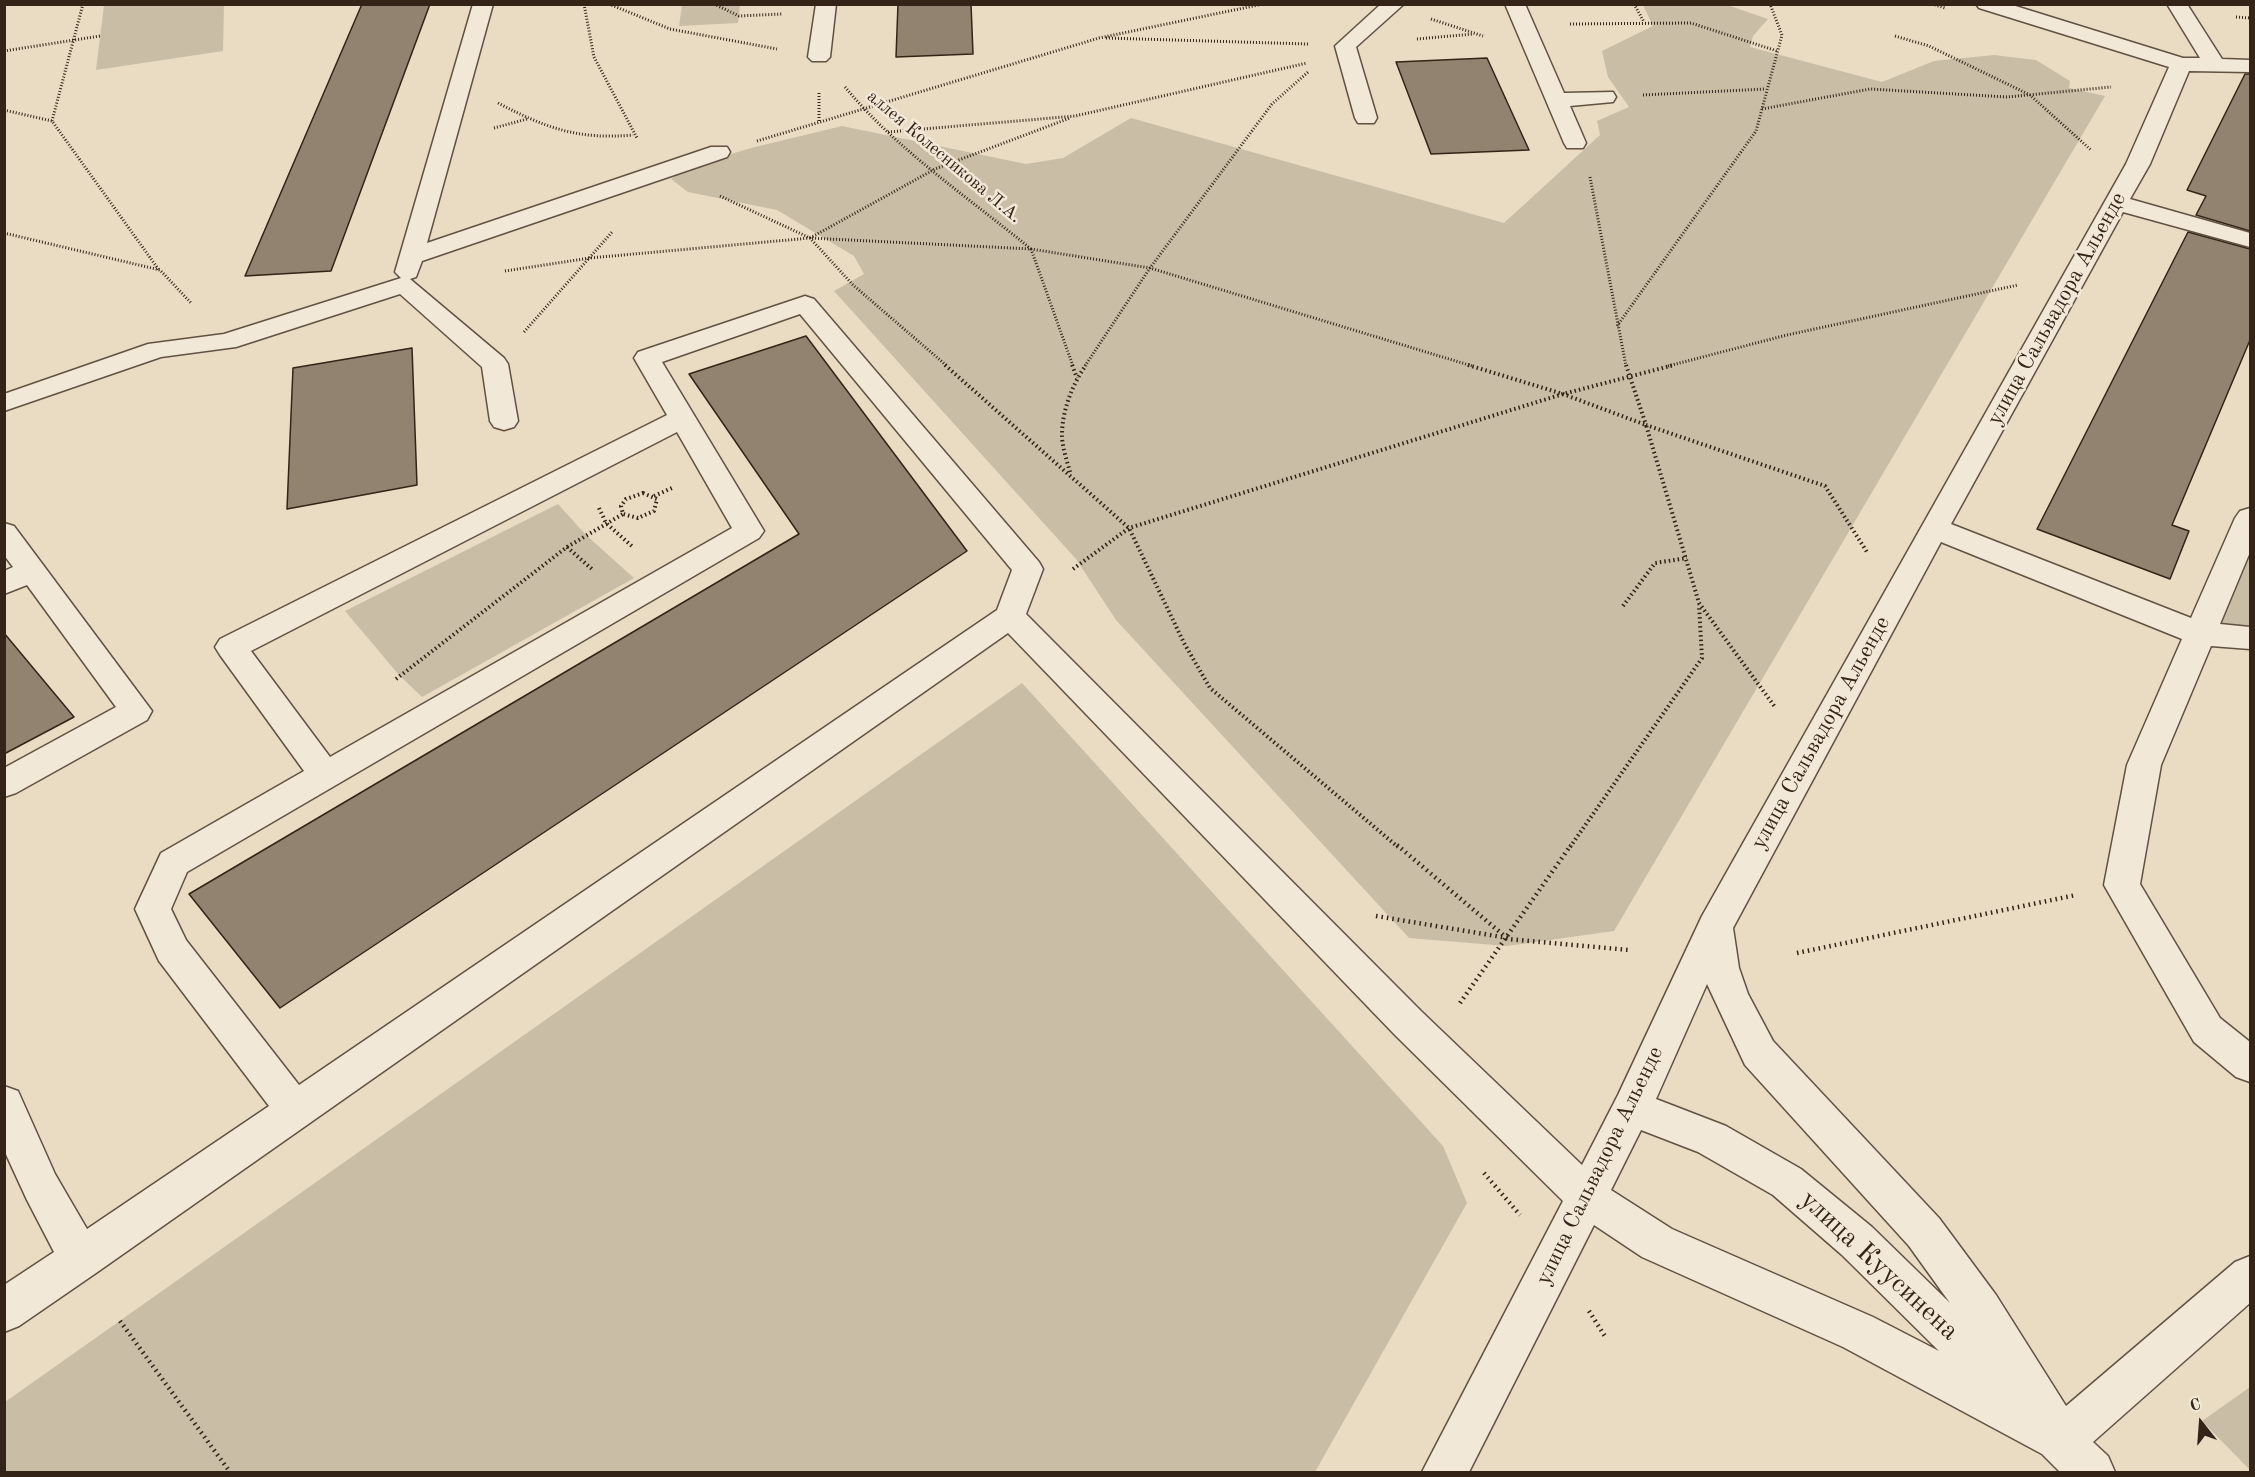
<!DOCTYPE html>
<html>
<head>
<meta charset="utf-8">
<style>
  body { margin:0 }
  #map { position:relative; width:2255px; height:1477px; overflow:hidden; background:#e9dcc3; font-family:"Old Standard TT",serif }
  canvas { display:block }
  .frame { position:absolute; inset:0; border:6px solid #342317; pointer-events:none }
  .north { position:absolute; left:2171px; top:1393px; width:60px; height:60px; -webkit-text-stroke:4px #f1e8d8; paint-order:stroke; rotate:343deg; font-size:16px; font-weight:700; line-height:24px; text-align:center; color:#342317 }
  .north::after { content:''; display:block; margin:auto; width:21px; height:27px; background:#342317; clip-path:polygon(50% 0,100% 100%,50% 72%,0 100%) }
</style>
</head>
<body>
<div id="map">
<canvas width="2255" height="1477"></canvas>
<div class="frame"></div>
<div class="north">С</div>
</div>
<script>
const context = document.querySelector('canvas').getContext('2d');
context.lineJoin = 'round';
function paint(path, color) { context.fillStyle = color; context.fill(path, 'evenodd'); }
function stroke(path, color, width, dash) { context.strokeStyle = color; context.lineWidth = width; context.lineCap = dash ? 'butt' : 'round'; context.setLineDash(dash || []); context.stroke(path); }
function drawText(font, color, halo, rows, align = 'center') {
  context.font = font + ' "Old Standard TT",serif'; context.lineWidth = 5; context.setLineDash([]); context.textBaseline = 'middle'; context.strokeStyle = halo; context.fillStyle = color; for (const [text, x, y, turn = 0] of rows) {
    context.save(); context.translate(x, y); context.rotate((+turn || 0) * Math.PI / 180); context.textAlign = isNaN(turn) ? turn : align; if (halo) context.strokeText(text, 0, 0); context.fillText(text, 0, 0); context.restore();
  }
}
paint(new Path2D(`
  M104 5H224L223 51 96 70Z
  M682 5H740L738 23 679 26Z
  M1643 5H1747L1730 6 1768 19 1753 36 1750 47 1882 82 1934 61 1994 55 2036 60 2070 81 2069 88 2105 96 1614 931 1507 946 1409 938 1116 620 1076 559 834 291 864 274 854 256 777 210 688 192 671 179 685 168 751 148 842 126 1026 164 1063 158 1131 118 1504 223 1600 135 1597 121 1629 107 1608 77 1602 51 1653 26Z
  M558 504 586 535 634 578 422 697 399 675 345 611Z
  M2250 544V631L2225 626 2219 620Z
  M1022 683 1443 1146 1467 1203 1315 1472H5V1402Z
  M2250 1387V1470L2202 1421Z`), '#cabda6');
const building = new Path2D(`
  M362 4H430L331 271 245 276Z
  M898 4H971L973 54 896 57Z
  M1487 58 1529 150 1431 154 1396 62Z
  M2245 74H2250V231L2196 215 2206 196 2187 190Z
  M2188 232 2250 249V340L2172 525 2189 531 2170 579 2037 529Z
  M806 336 967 551 280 1008 189 894 799 534 689 374Z
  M412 348 417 485 287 509 293 368Z
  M4 633 74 717 4 754Z`);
paint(building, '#928370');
stroke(building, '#342317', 1.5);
const minor = new Path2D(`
  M473 4H493L427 243 711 147H727L730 152 727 157 422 261 416 277 410 279 504 358 508 364 518 421 514 427 504 430 494 427 490 421 482 367 400 294 236 347 161 357 4 411V394L148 344 224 334 401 278 395 272Z
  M816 4H836L830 57 826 61H812L808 57Z
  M1381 4H1404L1356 47 1377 118 1374 123H1358L1355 118 1335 46Z
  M1505 4H1525L1564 93 1613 92 1616 97 1613 102 1570 106 1586 143 1583 148H1567L1564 143Z
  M1976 4H2009L2183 58H2200L2167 4H2187L2222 59 2250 60V72L2189 71 2150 164 2130 199 2250 233V247L2123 212 1951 524 2191 618 2235 518 2240 511 2250 508V552L2220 624 2250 627V649L2211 646 2161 765 2140 884 2220 1018 2250 1042V1082L2236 1077 2194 1042 2104 885 2127 765 2182 639 1941 542 1733 928 1739 968 1748 994 1773 1041 1939 1218 1996 1295 2066 1406 2235 1262 2250 1256V1303L2093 1442 2108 1456 2115 1472H2060L2042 1454 1843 1347 1642 1257 1594 1225 1469 1472H1422L1563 1201 1395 1035 1008 633 96 1273 19 1326 4 1332V1285L54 1252 27 1200 4 1150V1086L18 1091 55 1174 87 1229 269 1106 159 961 135 909 161 853 304 771 220 655 215 647 220 639 667 415 634 358 638 352 805 296 814 299 1039 562 1043 569 1026 614 1421 1011 1582 1165 1618 1095 1702 916 2126 164 2169 67 1979 8ZM800 314 1012 570 997 610 299 1085 186 940 171 909 187 872 759 538 764 531 662 362ZM677 432 732 528 330 757 251 651ZM1707 984 1745 1065 1909 1246 1950 1303 1872 1227 1801 1169 1726 1126 1656 1099ZM1641 1130 1698 1152 1773 1195 1842 1255 1939 1351 1873 1317 1672 1229 1611 1190Z
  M4 523 14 526 152 711 147 720 16 793 4 797V768L116 707 27 585 4 594V571L13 567 4 555Z`);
stroke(minor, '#615142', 3);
stroke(new Path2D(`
  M584 4 594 57 637 138
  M609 4 670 29 777 49
  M714 4 739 16 782 14
  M1634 4 1644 22
  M1932 4 1945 8
  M2236 17 2250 18
  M1431 19 1483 36
  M1570 24 1691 23 1777 51
  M1895 36 1929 46 2030 95 2091 150
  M1106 38 1308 44
  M1417 39 1473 34
  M4 51 100 36
  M845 87C896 149 969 198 1031 249
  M819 93V123
  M1643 95 1765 89
  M498 103C546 128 578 140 633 135
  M1762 109 1870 89 2007 97 2111 87
  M4 110 52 121 159 270
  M52 121 83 4
  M494 128 527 119
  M888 132 1075 116 1307 63
  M757 141 1099 38 1263 4
  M1590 177 1626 366
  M720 196 810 238 853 285 947 366
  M4 233 160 270 192 304
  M810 238 935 169 1070 118
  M1031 249 1073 366
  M505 271 590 258 810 238 1031 249 1150 268 1472 366
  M1617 326 1756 131 1782 35 1770 4
  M524 332 612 232
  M1085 366 1150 268 1272 104 1308 72
  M1668 366 1787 335 2018 285`), '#342317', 3, [1, 2]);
stroke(new Path2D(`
  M945 365 1129 528 1184 643 1210 688 1398 847
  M1072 365 1077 378
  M1468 365 1563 394 1646 425 1699 603 1775 707
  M1626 365 1646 425 1825 486 1867 552
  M1070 472C1067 461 1062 447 1062 435 1062 411 1072 385 1086 365
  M643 493 657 499 654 511 638 518 623 514 621 506 626 499Z
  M654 496 672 488
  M599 508 606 523 633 547
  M567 547 593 570
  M1073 569 1129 528 1563 394 1674 365
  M1623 606 1655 563 1687 558
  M396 679 567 547 623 514
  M1570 847 1702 658 1699 605`), '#342317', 4, [1.5, 3]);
stroke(new Path2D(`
  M1397 845 1508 939 1629 950
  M1376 916 1508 938
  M1797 953 2076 895
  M1460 1003 1571 845
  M1484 1173 1520 1215
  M1589 1311 1606 1338
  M120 1321 230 1472`), '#342317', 4.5, [1.5, 4]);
paint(minor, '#f1e8d8');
drawText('18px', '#342317', '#f1e8d8', [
  ["аллея Колесникова Л.А.",944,157,40]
]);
drawText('22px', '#342317', '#f1e8d8', [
  ["улица Сальвадора Альенде",2057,309,-61],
  ["улица Сальвадора Альенде",1821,733,-61],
  ["улица Сальвадора Альенде",1600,1166,-64]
]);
drawText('27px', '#342317', '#f1e8d8', [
  ["улица Куусинена",1879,1266,43]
]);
</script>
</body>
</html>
